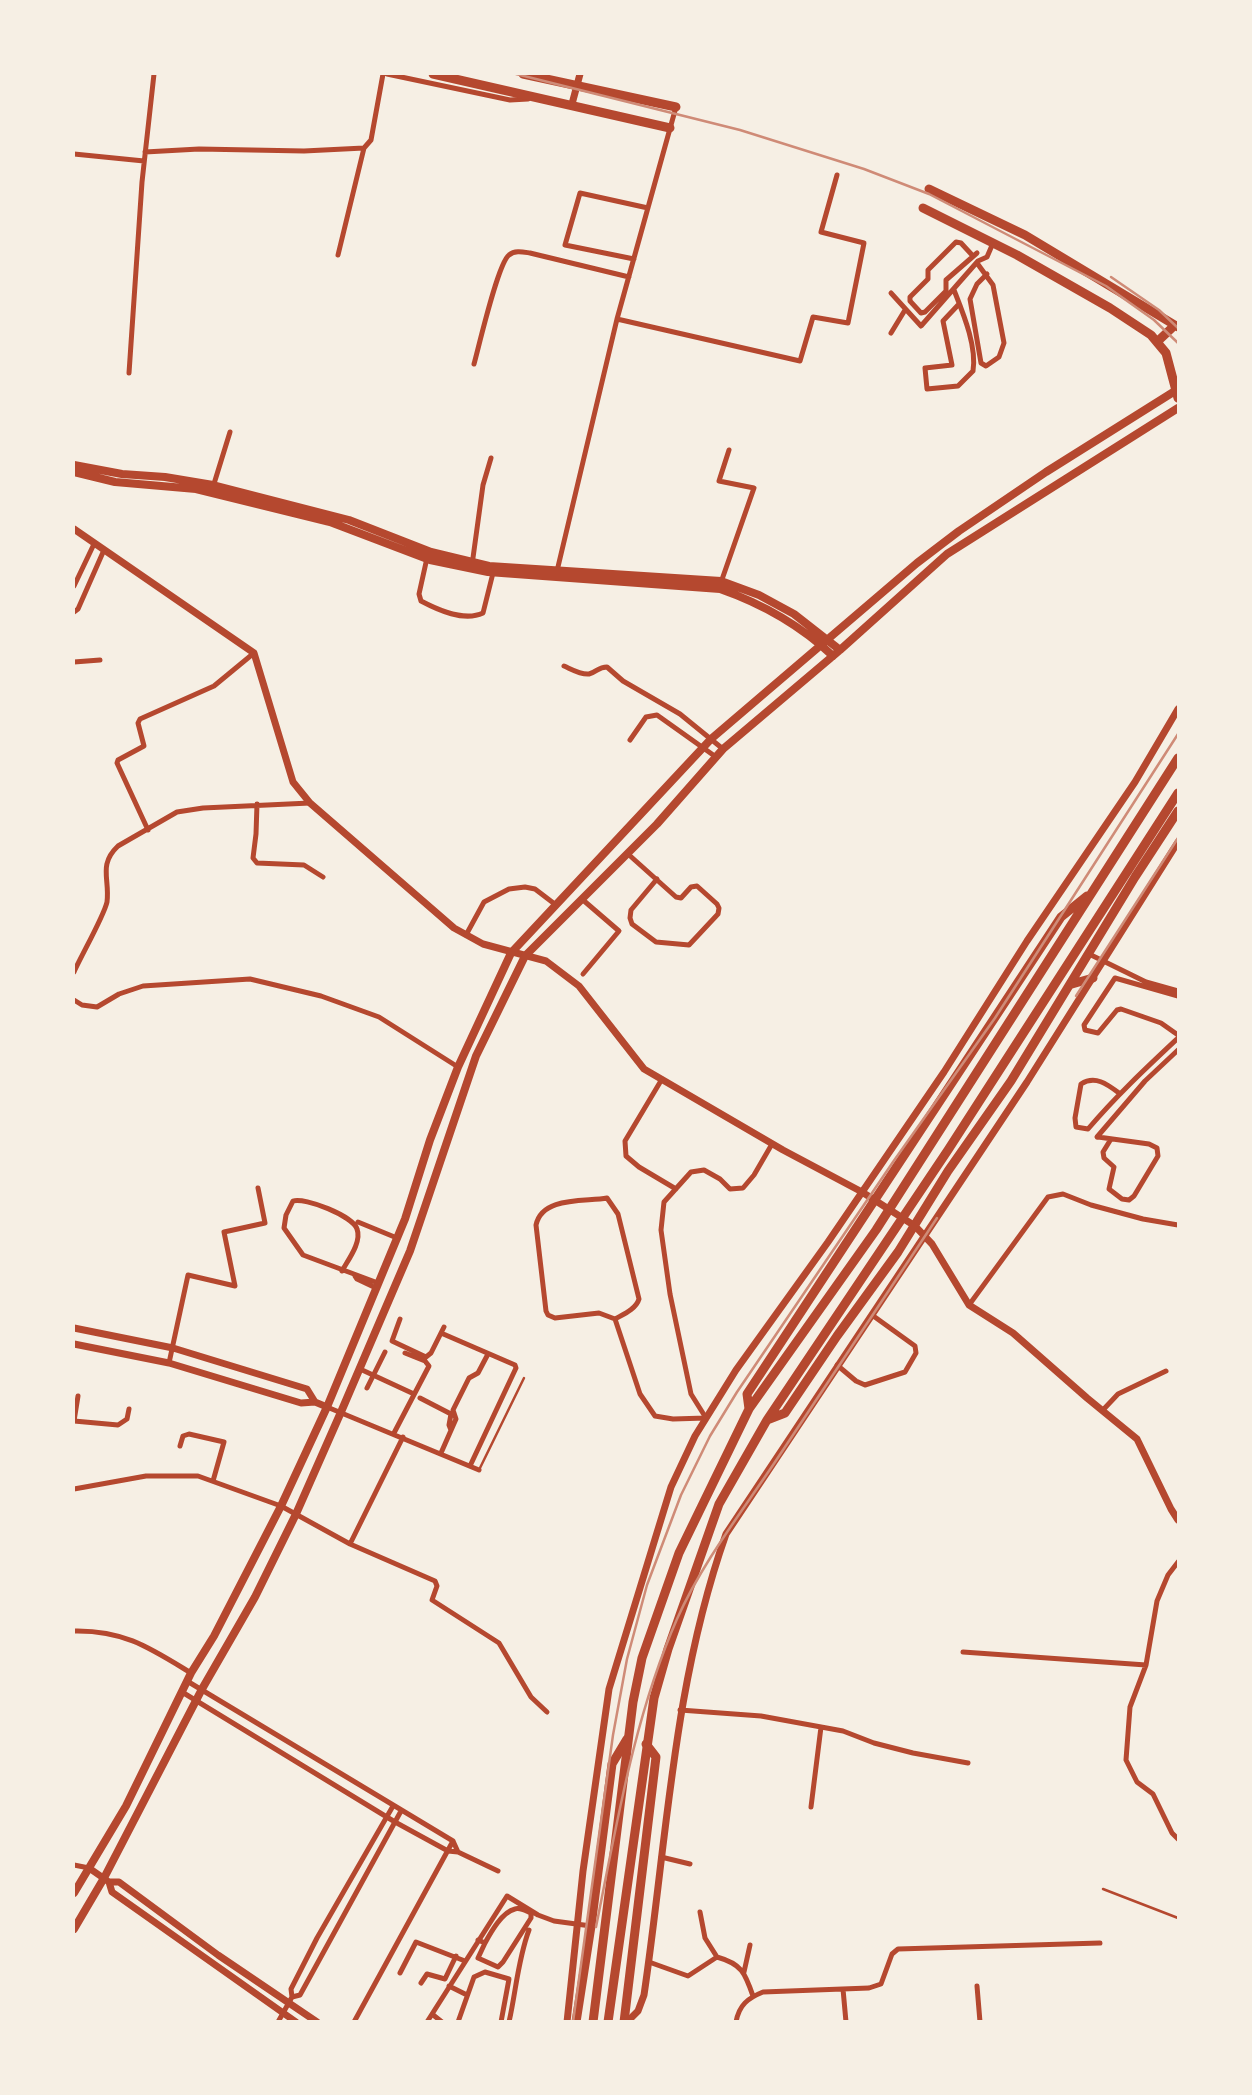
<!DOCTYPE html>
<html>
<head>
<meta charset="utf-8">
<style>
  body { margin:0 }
  #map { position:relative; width:1252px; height:2095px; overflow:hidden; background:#f6efe4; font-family:"DejaVu Sans",sans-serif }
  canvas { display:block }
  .frame { position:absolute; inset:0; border:75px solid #f6efe4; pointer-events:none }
</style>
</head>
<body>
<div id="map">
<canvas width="1252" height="2095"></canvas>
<div class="frame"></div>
</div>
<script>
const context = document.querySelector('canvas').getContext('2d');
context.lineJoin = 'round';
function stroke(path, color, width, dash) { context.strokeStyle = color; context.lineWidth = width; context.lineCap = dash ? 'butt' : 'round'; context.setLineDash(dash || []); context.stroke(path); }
stroke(new Path2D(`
  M479 1470 524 1378
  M1103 1889 1178 1918`), '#b5482f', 2.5);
stroke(new Path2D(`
  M387 74 510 100 528 99
  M145 152 199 149 304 151 364 148 371 140 383 74
  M74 154 144 161
  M338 255 364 148
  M973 256 961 243 956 242 928 270V279L910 297V301L921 313 925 312 946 291V280L977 253
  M634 259 565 245 580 193 648 208
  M977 263 993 285 1004 343 999 357 986 366 981 363 970 299 977 284 987 274
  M954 290C963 313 977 346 973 371L958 386 927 389 925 368 952 365 943 321 959 304
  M891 293 921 326 978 261 987 257 993 243
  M617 319 800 361 813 317 848 323 864 243 821 232 837 175
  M891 333 905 310
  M474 364C479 346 498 263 509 255 515 250 523 252 530 253L629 277
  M129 373 142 182 154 74
  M213 487 230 432
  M427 558 419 594 421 601C438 610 464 622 483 613L494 569
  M472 565 483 485 491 458
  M557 571 617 319 676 107
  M74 586 94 544
  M719 588 754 488 719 481 729 450
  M74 612 78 609 104 550
  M74 662 100 660
  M564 666C571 669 581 675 589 674 597 672 598 667 607 667L623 681 680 714 723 749
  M630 740 646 717 657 715 716 757
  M257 804 256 834 253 858 257 863 304 865 323 877
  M148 830 117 763 118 760 144 746 138 723 140 719 214 686 254 653
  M628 854 676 897 681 898 691 887 697 886 717 904 719 908 718 914 689 945 656 942 632 924 630 918 631 910 657 879
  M583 900 619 931 583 974
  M466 935 484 902 509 889 525 887 535 889 556 905
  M1089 954 1146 982 1178 991
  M74 972C81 956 104 916 107 902 110 879 98 865 118 846L177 812 203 808 310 803
  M1178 996 1115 978 1084 1025 1085 1030 1098 1033 1117 1010 1121 1009 1161 1023 1178 1035
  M74 1000 82 1005 97 1007 119 994 143 986 250 979 321 996 379 1017 458 1067
  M662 1079 625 1141 626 1156 639 1167 676 1189
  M1119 1093C1107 1084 1095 1075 1081 1084L1075 1118 1076 1127 1088 1129C1116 1096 1146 1068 1178 1038
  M1097 1137 1145 1081 1178 1050
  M1098 1137 1149 1144 1157 1148 1158 1156 1134 1196 1129 1200 1122 1199 1109 1189 1114 1167 1104 1158 1103 1152 1111 1139
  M358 1222 397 1238
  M342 1271C348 1260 362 1242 357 1229 353 1216 305 1197 293 1201L286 1215 284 1228 303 1255 378 1283
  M355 1276 357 1279 376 1288
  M969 1305 1048 1197 1063 1194 1091 1205 1143 1219 1178 1225
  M400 1319 392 1341 426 1357 431 1353 444 1327
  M615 1319C624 1314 636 1309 639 1299L618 1214 607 1198C585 1202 542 1196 536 1225L546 1311 548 1315 555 1318 599 1313 615 1319 640 1394 655 1416 673 1419 706 1418
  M441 1333 515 1365 516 1368 470 1466
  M169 1363 188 1275 235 1286 224 1232 265 1223 258 1188
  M837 1365 856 1381 865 1385 905 1372 916 1353 915 1346 872 1315
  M360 1369 414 1394
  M367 1388 385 1352
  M78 1396 74 1421 118 1425 127 1419 129 1409
  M420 1398 451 1414 449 1425 451 1430
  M327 1407 479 1470
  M1102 1411 1118 1394 1166 1371
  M706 1418 691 1394 670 1294 661 1230 664 1202 691 1172 704 1170 720 1179 730 1189 743 1188 754 1175 772 1144
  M394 1433 429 1366 425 1361 405 1353
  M180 1446 183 1436 189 1434 224 1442 213 1481
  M441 1453 456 1419 453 1410 469 1378 478 1373 488 1354
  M74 1489 146 1476H198L281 1506 350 1544 435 1581 437 1586 432 1600 499 1643 531 1697 547 1712
  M350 1544 403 1437
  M1178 1562 1168 1575 1157 1601 1146 1665 1130 1707 1126 1760 1137 1782 1153 1794 1172 1833 1178 1839
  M74 1631C124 1630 150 1648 191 1673
  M963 1652 1146 1665
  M187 1681 453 1841 458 1852
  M182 1692 395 1822 448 1851 458 1852 498 1871
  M680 1710 761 1716 843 1731 874 1743 913 1753 968 1763
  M811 1807 821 1727
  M661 1857 690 1864
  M74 1865 89 1868
  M700 1912 705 1938 717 1957
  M478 1940 485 1943 478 1958 498 1967 503 1962 531 1918V1913C526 1911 520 1907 515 1909 502 1912 491 1932 485 1943
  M649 1962 688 1976 717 1957C742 1964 745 1973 753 1996
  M744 1972 750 1945
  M400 1973 416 1942 465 1961
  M421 1983 427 1974 445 1979 456 1956
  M449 1986 467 1995
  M977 1986 980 2022
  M843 1989 846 2022
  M292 1997 300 1995 401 1811
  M432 2014 442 2022
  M278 2022 292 1997 291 1989 317 1938 393 1806
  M354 2022 453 1841
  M427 2022 507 1896 538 1915 554 1921 591 1926
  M458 2022 474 1977 485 1972 509 1979 501 2022
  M509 2022C516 1991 518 1959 529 1930
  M736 2022C739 2005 748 1998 763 1992L869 1988 881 1984 892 1954 898 1949 1100 1943`), '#b5482f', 5);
stroke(new Path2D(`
  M572 104 580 74
  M74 529 254 653 293 782 310 803 454 928 483 944 546 961 579 986 644 1069 783 1150 862 1192 915 1226 932 1244 969 1305 1013 1333 1087 1398 1137 1439 1171 1509 1178 1520
  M74 1328 173 1348 307 1389 315 1402
  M74 1344 169 1363 301 1403 315 1402 327 1407
  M89 1868 109 1882 112 1892 296 2022
  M109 1882H119L218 1955 317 2022
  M567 2022 583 1871 609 1689 671 1487 695 1436 736 1370 828 1242 944 1072 1027 941 1135 782 1178 709
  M627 2022 638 2011 644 1995C667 1839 673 1684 726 1534L1027 1082 1178 842`), '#b5482f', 7);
stroke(new Path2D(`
  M74 465 122 474 165 477 213 485 349 520 431 552 489 566 721 581 759 595 794 614 840 650
  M74 472 115 482 196 489 330 522 430 560 488 572 720 589C763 604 800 625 833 656
  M74 1893 126 1806 191 1673 214 1636 281 1506 327 1407 405 1219 430 1140 458 1067 511 953 711 739 917 563 959 531 1046 472 1175 391
  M74 1929 104 1878 202 1689 255 1597 296 1514 341 1412 410 1251 476 1056 525 956 657 824 723 749 840 650 947 554 1178 408`), '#b5482f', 8);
stroke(new Path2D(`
  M433 74 670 128
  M523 74 676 107
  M929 189 1025 235 1178 327
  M923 208 1017 255 1110 308 1151 335 1166 353 1178 398
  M1158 341 1175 325
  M576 2022 591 1926 612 1764 627 1739
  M624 2022 656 1757 646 1744`), '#b5482f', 9);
stroke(new Path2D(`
  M1072 984 1093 978
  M749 1409 747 1394 1061 917 1087 896
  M767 1420 785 1413 837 1336 898 1252 948 1171 1011 1081 1135 877 1178 811
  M593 2022 633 1702 642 1658 679 1553 749 1409 876 1230 1178 758
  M608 2022 654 1698 668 1649 719 1504 767 1420 948 1150 1178 793`), '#b5482f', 9);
stroke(new Path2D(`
  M516 74 740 130 864 169 929 194 1106 286 1154 320 1178 343
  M1111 277 1159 310 1178 328
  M1076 996 1178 838
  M596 1927C617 1823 634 1717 677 1619 702 1563 741 1513 775 1462 829 1381 883 1300 937 1218
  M573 2022 613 1735 627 1659 647 1585 681 1495 710 1436 737 1392 893 1162 995 1018 1178 734`), '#cf8b77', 2.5);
</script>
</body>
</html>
